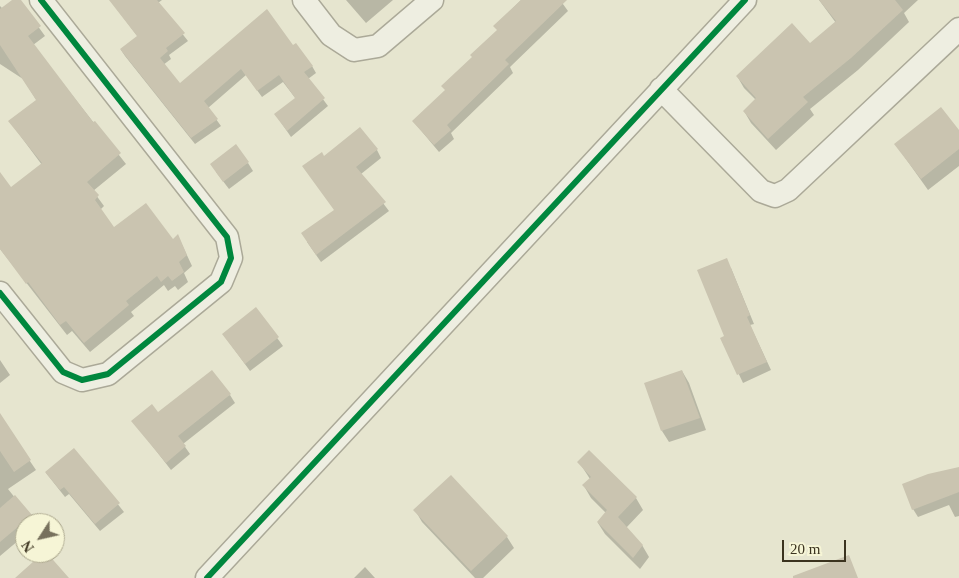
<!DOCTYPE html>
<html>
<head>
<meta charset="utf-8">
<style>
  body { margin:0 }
  #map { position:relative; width:959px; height:578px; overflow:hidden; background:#e6e5cf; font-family:"Times New Roman",serif }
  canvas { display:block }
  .north { position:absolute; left:15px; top:513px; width:50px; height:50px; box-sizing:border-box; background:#f6f5d6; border:1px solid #aba78d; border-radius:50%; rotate:235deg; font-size:14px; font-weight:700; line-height:20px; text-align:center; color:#3b331f }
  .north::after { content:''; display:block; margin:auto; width:18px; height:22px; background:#77715d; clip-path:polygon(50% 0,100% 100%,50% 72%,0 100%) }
  .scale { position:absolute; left:782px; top:540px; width:64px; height:22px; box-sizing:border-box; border:2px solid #3b331f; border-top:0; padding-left:6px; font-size:15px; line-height:18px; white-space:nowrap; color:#3b331f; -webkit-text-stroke:4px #f6f5d6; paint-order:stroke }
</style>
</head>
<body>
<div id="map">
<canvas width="959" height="578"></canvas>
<div class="north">N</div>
<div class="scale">20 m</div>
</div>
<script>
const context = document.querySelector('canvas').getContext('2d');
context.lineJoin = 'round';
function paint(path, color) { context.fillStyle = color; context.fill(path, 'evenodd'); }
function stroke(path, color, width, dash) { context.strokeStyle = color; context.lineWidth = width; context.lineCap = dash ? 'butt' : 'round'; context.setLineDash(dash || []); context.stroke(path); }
paint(new Path2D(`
  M14 0H19L45 36 33 45 126 164 93 191 104 206 100 210 113 229 173 240 178 236 192 266 184 273 188 282 178 290 175 286 168 291 164 285 131 312 134 316 90 352 72 331 67 335 0 249V174L11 188 42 165 10 122 37 101 23 79 0 64V6L3 9Z
  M110 0H162L158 3 188 41 169 55 171 59 163 65 180 85 293 47 312 66 316 73 308 79 328 106 291 137 280 121 296 99 283 82 262 97 246 75 208 108 221 126 195 144 125 56 121 50 138 37Z
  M346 0H393L366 23Z
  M521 0H560L568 11 510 67 513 73 451 133 454 139 439 152 413 121 446 91 498 31 495 26Z
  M819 0H918L904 13 909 22 858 70 810 109 814 115 776 150 751 123 744 111 756 100 744 88 737 76 792 25 809 45 836 23Z
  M959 132V166L928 190 896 145Z
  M377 150 381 158 361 174 389 211 321 262 307 242 335 211 324 158Z
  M248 163 253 171 229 189 216 172Z
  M731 268 754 324 750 325 771 370 743 383 722 338 726 337Z
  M256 309 283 346 250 371 223 334Z
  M0 360 10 375 0 383Z
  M682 371 689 383 706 430 669 442 662 431Z
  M230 395 235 403 183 444 190 454 171 470 133 421Z
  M0 417 36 470 8 489 35 523H25V535L0 556Z
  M74 449 124 512 100 531 69 494 65 497 46 473Z
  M579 462 636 498 643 510 626 528 642 545 649 557 640 569 605 534 598 523 606 513 591 498 584 486 590 479Z
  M959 468V516L955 517 949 505 918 517 913 509Z
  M451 476 507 537 514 548 483 578H475L422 522 415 510Z
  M365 567 375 578H354Z`), '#0003');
paint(new Path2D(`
  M12 0H21L41 26 28 36 93 122 95 121 121 153 87 182 99 195 95 200 114 227 146 203 173 239 178 234 187 255 179 262 184 272 172 281 168 276 161 282 157 276 126 301 129 305 84 343 66 321 60 325 28 282 26 284 0 249V172L11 187 42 163 8 121 36 100 0 45V9Z
  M109 0H157L185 33 166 48 168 51 160 58 180 83 267 9 293 45 296 43 313 66 304 72 325 98 287 131 274 114 295 98 279 75 257 91 241 69 204 101 218 119 191 138 120 49 137 36Z
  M521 0H567L505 60 509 64 447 125 451 130 434 145 412 121 445 90 441 86 472 57 470 55 497 30 493 26Z
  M819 0H895L903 10 851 58 803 97 808 102 768 139 743 111 756 98 736 76 792 23 810 43 836 21Z
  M941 107 959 130V149L921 179 894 144Z
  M360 127 378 149 356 167 386 202 316 255 301 233 334 210 302 166 322 152 324 156Z
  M236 144 249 162 223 182 210 164Z
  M727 258 750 315 747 317 767 362 737 375 720 338 724 336 697 270Z
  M256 307 279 337 245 364 222 334Z
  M212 370 231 394 178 436 186 446 166 463 131 421 152 404 158 412Z
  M682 370 700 418 661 431 644 383Z
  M0 413 31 460 14 472 0 451Z
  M74 448 120 503 95 524 64 487 60 490 45 472Z
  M589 450 637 497 618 517 643 545 633 558 597 522 607 510 582 485 591 477 577 462Z
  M959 467V492L912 510 902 484 928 474Z
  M451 475 508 536 471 571 413 510Z
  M15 495 32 515 0 542V508Z
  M43 553H47L69 578H15Z
  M849 555 858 578H793V576Z`), '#cac4b0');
const minor = new Path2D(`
  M304 0 331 35 354 50 378 46 432 0
  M661 89 761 191 775 196 788 190 959 29
  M0 293 63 372 82 380 108 374 221 282 231 258 227 237 41 0
  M207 578 745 0`);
stroke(minor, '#aba998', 25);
stroke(minor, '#eeeee1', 22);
stroke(new Path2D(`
  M0 293 63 372 82 380 108 374 221 282 231 258 227 237 41 0
  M207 578 745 0`), '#00873e', 6);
</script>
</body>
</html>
